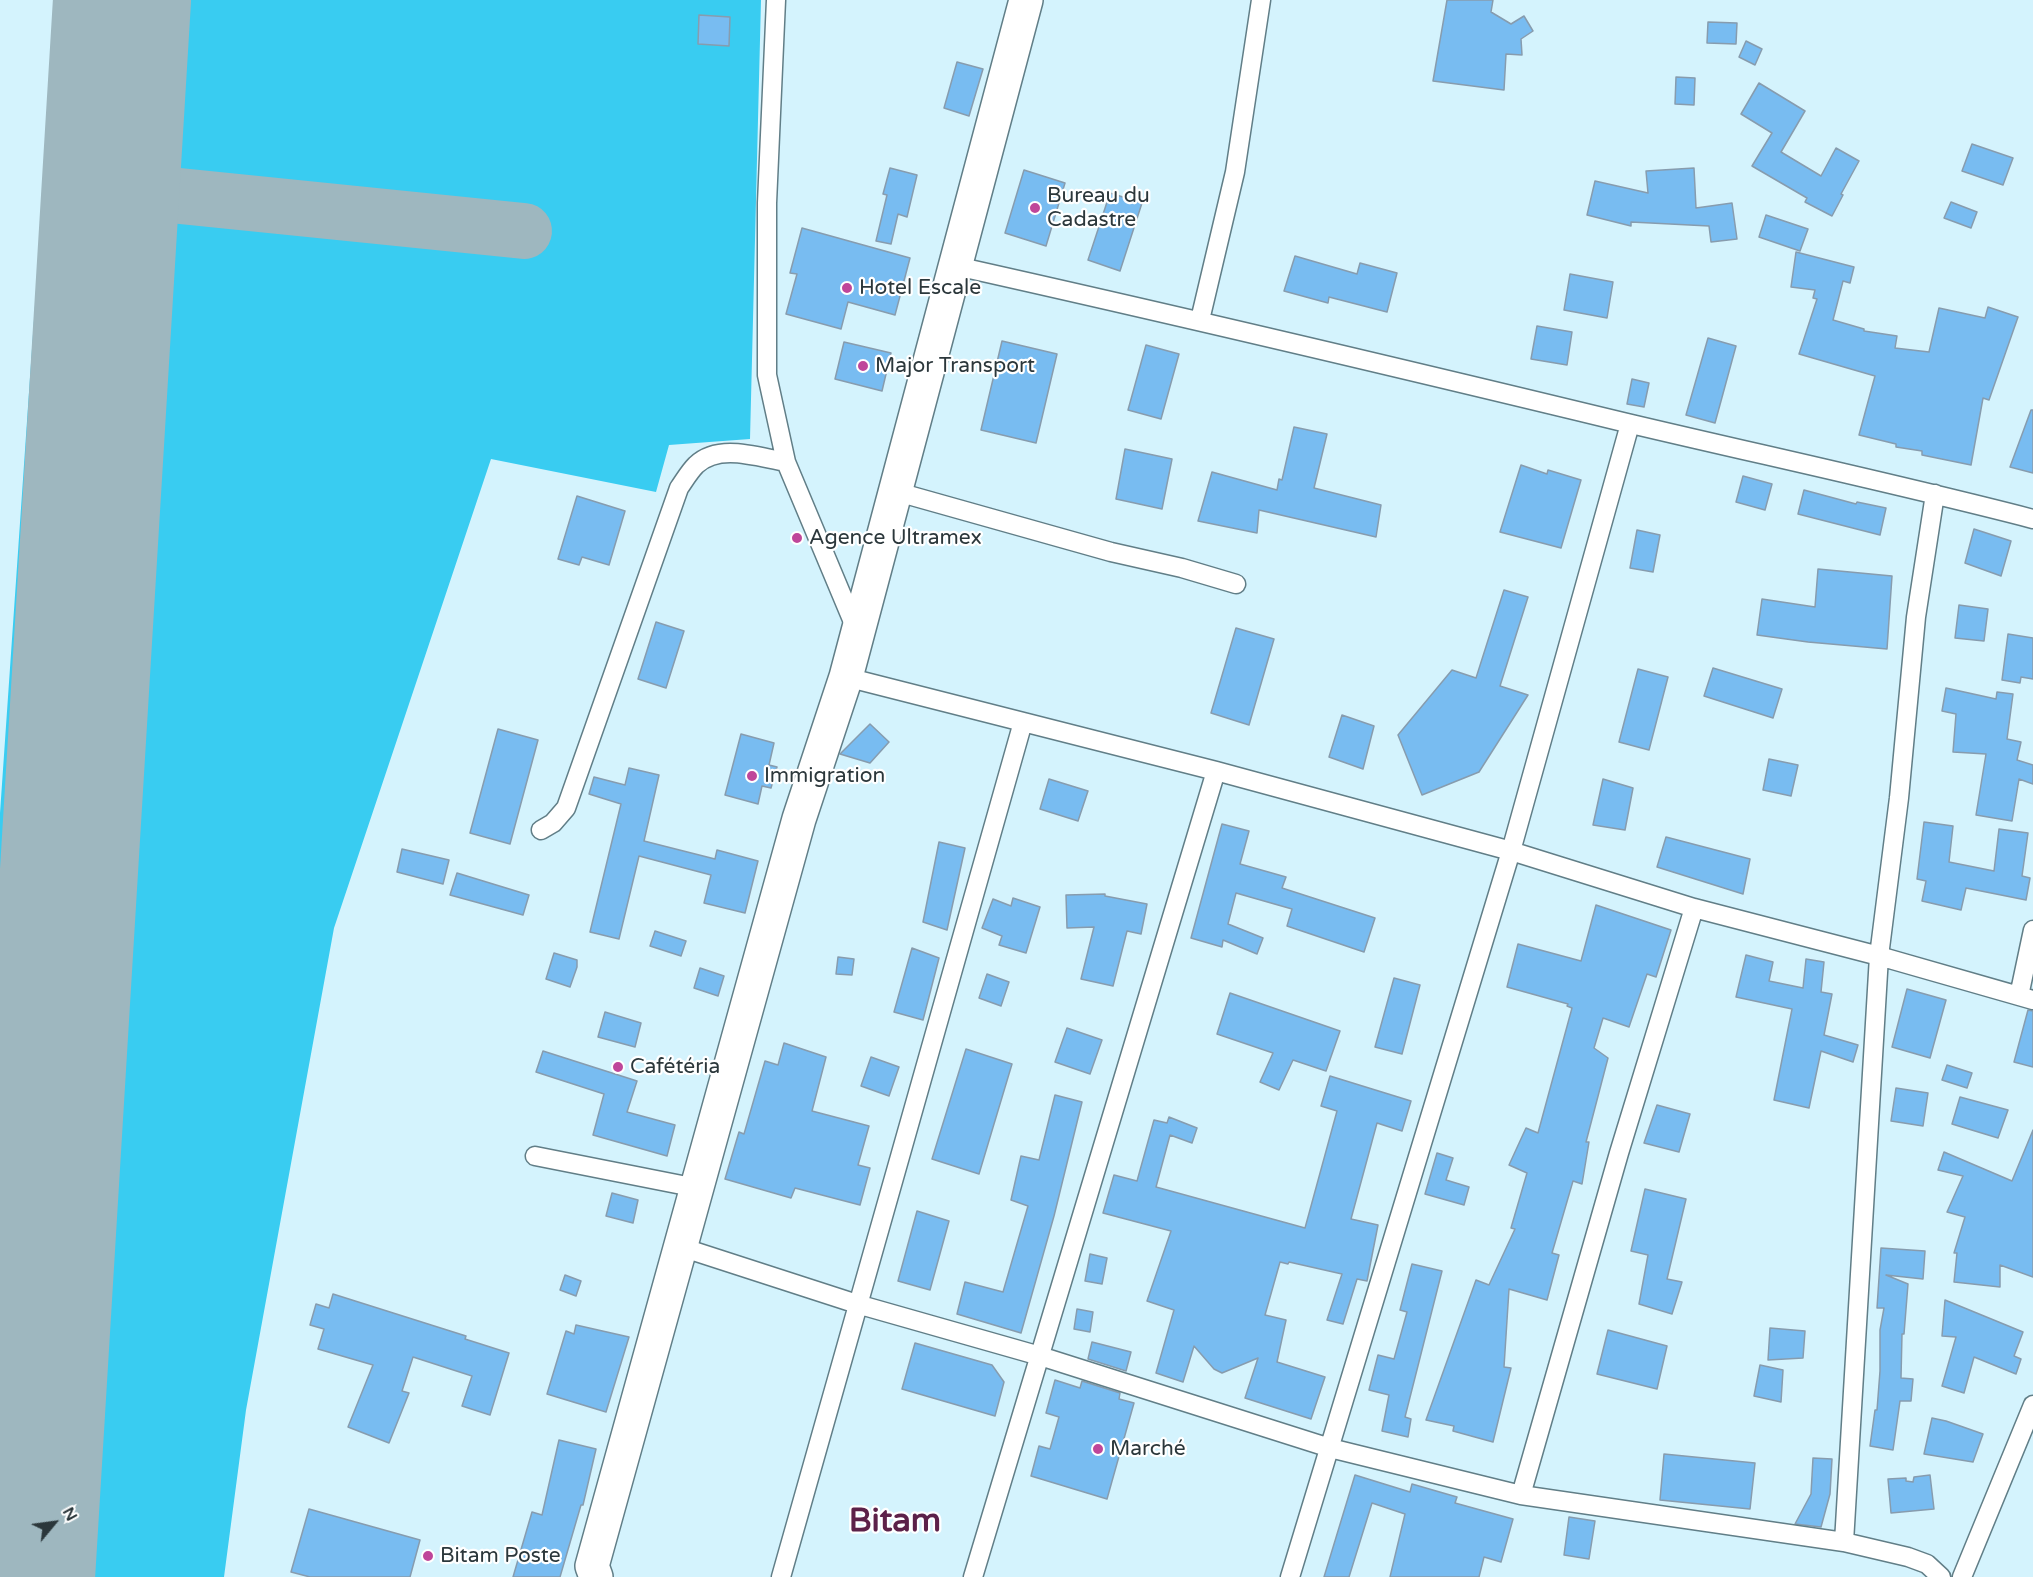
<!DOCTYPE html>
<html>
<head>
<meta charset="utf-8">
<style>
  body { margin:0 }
  #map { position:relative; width:2033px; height:1577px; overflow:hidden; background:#d4f3fd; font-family:"Varela Round",sans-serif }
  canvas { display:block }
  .north { position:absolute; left:24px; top:1493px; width:60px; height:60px; -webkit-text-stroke:4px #fff; paint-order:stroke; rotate:61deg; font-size:16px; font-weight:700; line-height:24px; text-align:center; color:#2b373b }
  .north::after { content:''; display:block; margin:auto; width:21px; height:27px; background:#2b373b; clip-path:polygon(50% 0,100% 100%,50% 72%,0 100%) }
</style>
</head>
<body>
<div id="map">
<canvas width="2033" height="1577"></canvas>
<div class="north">N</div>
</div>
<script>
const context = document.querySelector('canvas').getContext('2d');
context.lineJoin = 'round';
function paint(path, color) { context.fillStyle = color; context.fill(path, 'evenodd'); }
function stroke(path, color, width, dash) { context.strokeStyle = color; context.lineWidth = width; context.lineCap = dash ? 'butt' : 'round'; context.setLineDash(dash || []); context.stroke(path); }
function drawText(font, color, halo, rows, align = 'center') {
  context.font = font + ' "Varela Round",sans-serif'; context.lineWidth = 4.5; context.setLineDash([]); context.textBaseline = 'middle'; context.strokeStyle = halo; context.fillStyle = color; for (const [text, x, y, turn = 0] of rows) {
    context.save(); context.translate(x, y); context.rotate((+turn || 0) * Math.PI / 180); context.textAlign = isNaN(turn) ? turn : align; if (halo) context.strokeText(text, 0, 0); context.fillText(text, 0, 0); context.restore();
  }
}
paint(new Path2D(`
  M56 0H761L750 439 669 445 656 492 491 459 334 928 246 1410 224 1577H0V813Z`), '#39ccf1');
stroke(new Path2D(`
  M111 189 524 231`), '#9eb7bf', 56);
stroke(new Path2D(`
  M26 1577 122 0`), '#9eb7bf', 138);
const building = new Path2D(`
  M1447 0H1493L1491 12 1511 24 1524 16 1533 31 1521 39 1522 55 1506 54 1504 90 1433 81Z
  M699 15 730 17 729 46 698 44Z
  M1708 22 1737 23 1736 44 1707 43Z
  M1746 41 1762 49 1755 65 1739 57Z
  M957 62 983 69 969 116 944 108Z
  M1676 77 1695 78 1694 105 1675 104Z
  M1759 83 1805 111 1781 152 1821 176 1836 148 1859 161 1841 194 1843 195 1832 216 1805 202 1807 198 1752 166 1772 133 1741 114Z
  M1972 144 2013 158 2003 185 1962 171Z
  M890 168 917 175 907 217 898 214 891 244 876 241 887 195 883 194Z
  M1694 168 1696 208 1732 203 1737 239 1711 242 1709 226 1631 222V226L1587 215 1595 181 1648 193 1646 171Z
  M1024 170 1065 183 1046 246 1005 233Z
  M1110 193 1142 203 1120 271 1088 260Z
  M1951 202 1977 212 1971 228 1944 218Z
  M1766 215 1808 229 1800 251 1759 237Z
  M802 228 910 258 895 315 848 302 841 329 786 314 797 274 790 273Z
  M1796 252 1854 267 1850 283 1843 281 1833 320 1864 329V331L1897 336 1895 348 1929 352 1939 308 1985 318 1988 307 2018 317 1989 400 1983 398 1971 465 1922 455V451L1896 447V444L1859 435 1875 376 1799 354 1817 299 1813 298 1815 290 1791 287Z
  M1295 256 1357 274 1360 263 1397 273 1387 312 1329 297 1328 303 1284 291Z
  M1570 274 1613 282 1607 318 1564 310Z
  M1537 326 1572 332 1567 365 1531 359Z
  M1708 338 1736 346 1715 423 1686 415Z
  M1002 341 1057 354 1036 443 981 430Z
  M844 342 891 353 882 391 835 379Z
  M1146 345 1179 354 1161 419 1128 410Z
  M1632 379 1649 383 1644 407 1627 404Z
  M2031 410H2033V473L2010 467Z
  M1294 427 1327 434 1314 488 1381 505 1376 537 1259 510 1257 533 1198 521 1212 472 1277 490 1279 479 1282 480Z
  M1125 449 1172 459 1162 509 1116 499Z
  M1521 465 1547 474 1548 470 1581 480 1561 548 1500 532Z
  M1743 476 1772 484 1765 510 1736 502Z
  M1804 490 1856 504 1857 502 1886 508 1880 535 1798 514Z
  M577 496 625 511 609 565 582 557 579 565 558 559Z
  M1974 529 2011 541 2001 576 1965 563Z
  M1637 530 1660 535 1653 572 1630 568Z
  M1818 569 1892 576 1887 649 1808 642 1757 635 1762 599 1815 607Z
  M1504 590 1528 597 1500 686 1528 695 1479 772 1422 795 1398 735 1452 670 1476 678Z
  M1959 605 1988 609 1984 641 1955 638Z
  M656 622 684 631 666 688 638 679Z
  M1236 628 1274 639 1249 725 1211 713Z
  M2008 634 2033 638V679L2021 677 2020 683 2002 680Z
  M1713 668 1782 689 1773 718 1704 696Z
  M1638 669 1668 677 1649 750 1619 742Z
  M1946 688 1996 699 1997 692 2013 694 2007 739 2021 742 2017 760 2033 765V784L2019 779 2012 821 1976 815 1986 754 1953 752 1956 714 1942 711Z
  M1342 715 1374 726 1363 769 1329 757Z
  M870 724 889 742 870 763 840 754Z
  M498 729 538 740 510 844 470 833Z
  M741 734 774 743 769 765 777 767 771 788 762 786 758 804 725 795Z
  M1769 759 1798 765 1791 796 1763 790Z
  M629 768 659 775 644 841 715 859 717 850 758 861 745 913 704 903 711 875 639 856 619 939 590 932 621 804 589 794 594 777 625 785Z
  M1049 779 1088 791 1078 821 1040 809Z
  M1603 779 1633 788 1625 830 1593 825Z
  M1924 822 1953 826 1949 862 1994 871 1999 829 2028 833 2022 876 2030 878 2026 900 1966 888 1961 910 1922 901 1926 881 1917 879Z
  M1222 824 1249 831 1240 864 1286 877 1282 888 1375 918 1364 952 1287 926 1292 909 1236 893 1228 924 1263 938 1257 954 1223 940 1222 947 1191 938Z
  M1666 837 1750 859 1743 894 1657 867Z
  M939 842 965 848 947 930 923 922Z
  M402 849 449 860 443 884 397 872Z
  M457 873 529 895 523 915 450 895Z
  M1105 894V896L1147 904 1141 934 1127 931 1113 986 1081 979 1094 927 1067 928 1066 895Z
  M1013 898 1040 907 1026 953 999 945 1002 936 982 928 993 899 1011 906Z
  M1596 905 1671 930 1656 977 1647 974 1629 1027 1603 1018 1594 1048 1608 1058 1586 1142H1589L1582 1184 1573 1181 1552 1253 1559 1255 1547 1300 1509 1289 1504 1367 1511 1368 1493 1442 1453 1431 1454 1426 1426 1420 1476 1280 1489 1285 1515 1229 1511 1228 1527 1173 1509 1165 1526 1128 1538 1133 1572 1008 1567 1006 1568 1004 1507 987 1518 944 1581 961Z
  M655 931 686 941 681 956 650 946Z
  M912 948 939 958 923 1020 894 1012Z
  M554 953 577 960V967L570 987 546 979Z
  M1746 955 1773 962 1769 981 1803 988 1806 959 1824 962 1821 992 1832 994 1824 1035 1858 1045 1853 1062 1821 1051 1809 1108 1774 1100 1792 1009 1736 997Z
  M838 957 854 959 852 975 836 974Z
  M700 968 724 976 718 996 694 988Z
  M987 974 1009 982 1001 1006 979 998Z
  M1394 978 1420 985 1402 1054 1375 1047Z
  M1907 989 1946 1000 1930 1058 1892 1047Z
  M1230 993 1340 1031 1326 1071 1293 1060 1279 1090 1260 1082 1273 1053 1217 1034Z
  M2028 1010 2033 1011V1067L2014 1062Z
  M605 1012 641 1023 635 1047 598 1037Z
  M1067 1028 1102 1040 1090 1074 1055 1062Z
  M784 1043 826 1057 812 1111 869 1126 858 1165 870 1168 860 1205 795 1188 791 1198 725 1179 739 1132 744 1134 765 1061 778 1065Z
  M966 1049 1012 1064 979 1174 932 1159Z
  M543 1051 637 1081 627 1112 675 1125 667 1156 593 1135 604 1094 536 1072Z
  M871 1057 899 1067 889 1096 861 1086Z
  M1947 1065 1972 1073 1967 1088 1942 1080Z
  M1330 1076 1411 1101 1402 1131 1377 1123 1351 1219 1378 1225 1367 1281 1357 1279 1343 1324 1327 1320 1342 1274 1289 1262 1288 1264 1280 1262 1265 1315 1286 1320 1277 1362 1325 1377 1311 1419 1245 1398 1258 1358 1222 1373 1214 1369 1194 1346 1183 1382 1156 1373 1174 1310 1147 1301 1171 1231 1103 1213 1114 1175 1137 1181 1154 1120 1167 1123 1169 1117 1197 1128 1192 1143 1170 1135 1156 1187 1305 1228 1337 1111 1321 1106Z
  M1896 1088 1928 1093 1923 1126 1891 1121Z
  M1055 1095 1082 1102 1054 1216 1021 1333 957 1314 965 1282 1003 1292 1028 1206 1011 1200 1021 1156 1039 1160Z
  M1960 1097 2008 1110 1998 1138 1952 1124Z
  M1657 1105 1690 1114 1679 1152 1644 1143Z
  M2033 1130V1277L2000 1265V1287L1954 1282 1957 1253H1954L1965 1217 1947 1212 1963 1176 1938 1170 1944 1152 2012 1181Z
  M1437 1153 1453 1158 1446 1180 1469 1187 1464 1205 1425 1194Z
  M1645 1189 1686 1199 1667 1279 1682 1282 1672 1314 1639 1304 1648 1255 1631 1251Z
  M612 1193 638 1200 633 1223 606 1216Z
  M917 1211 949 1221 930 1290 898 1281Z
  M1881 1248 1925 1251 1923 1279 1886 1275 1908 1284 1904 1334H1902L1901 1378 1913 1379 1911 1401H1900L1893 1450 1870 1446 1875 1410H1877L1880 1371V1330L1884 1308H1877Z
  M1090 1254 1107 1258 1102 1284 1085 1281Z
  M1412 1264 1442 1271 1405 1417 1411 1419 1408 1437 1382 1431 1389 1395 1369 1390 1378 1355 1394 1359 1407 1312 1400 1310Z
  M565 1275 581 1281 576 1296 560 1290Z
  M333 1294 466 1336 465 1339 509 1353 490 1415 462 1406 472 1376 413 1357 402 1391 409 1393 389 1443 348 1427 373 1365 318 1349 324 1329 310 1325 316 1304 329 1308Z
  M1945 1300 2023 1332 2014 1356 2021 1359 2016 1374 1974 1357 1964 1393 1942 1386 1956 1337 1942 1336Z
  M1077 1309 1093 1312 1090 1332 1074 1329Z
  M576 1325 629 1337 606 1412 547 1394 566 1331 574 1334Z
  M1770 1328 1805 1331 1803 1358 1768 1360Z
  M1608 1330 1667 1346 1657 1389 1597 1374Z
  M1092 1342 1131 1352 1126 1371 1088 1359Z
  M915 1343 992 1365 1004 1382 995 1416 902 1389Z
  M1760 1365 1783 1370 1781 1402 1754 1396Z
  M1055 1380 1080 1388 1082 1381 1120 1393 1119 1399 1134 1403 1107 1499 1031 1476 1039 1446 1050 1449 1059 1417 1046 1413Z
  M1932 1418 1946 1421 1983 1434 1973 1462 1924 1454Z
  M559 1440 596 1449 583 1505H581L560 1577H513L532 1512 542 1515Z
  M1664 1454 1755 1463 1750 1509 1660 1500Z
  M1813 1458 1832 1459 1830 1494 1821 1527 1795 1524 1811 1494Z
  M1355 1475 1410 1492 1412 1484 1457 1497 1455 1503 1513 1519 1501 1562 1484 1557 1479 1577H1390L1405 1514 1372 1503 1349 1577H1324Z
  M1930 1475 1934 1509 1891 1513 1888 1479 1906 1478V1481L1913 1482 1914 1477Z
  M309 1509 420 1540 410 1577H310L291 1572Z
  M1569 1517 1595 1521 1589 1559 1564 1555Z`);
paint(building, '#78bcf1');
stroke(building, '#879cae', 1.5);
const street = new Path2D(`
  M776 0 767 203V375L786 462 856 629
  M956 266C1180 316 1404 369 1627 423 1762 455 1898 484 2033 519
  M1200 320 1235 172 1261 0
  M894 491 1111 552 1182 568 1236 584
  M846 677 1216 771 1511 851 1694 908 1879 956 2033 1000
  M541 830 553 823 566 808 679 488C684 481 689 472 696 465 719 443 757 457 786 462
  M2019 996 2033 930
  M535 1156 697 1188
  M681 1247 857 1304 1040 1356 1330 1448 1521 1495 1844 1542 1908 1557 1927 1564 1941 1577
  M1521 1495 1619 1153 1694 908
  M1844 1542 1879 956 1899 798 1916 617 1935 494
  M781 1577 1023 722
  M973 1577 1216 771
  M1290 1577 1511 851 1630 424
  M1962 1577 2033 1405`);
const highway = new Path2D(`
  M596 1577 592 1566 799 819 846 677 1026 0`);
stroke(street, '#617e87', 21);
stroke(highway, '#617e87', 36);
stroke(street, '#fff', 18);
stroke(highway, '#fff', 33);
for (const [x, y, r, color] of [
  [1035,208,6,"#bf469a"],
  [847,288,6,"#bf469a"],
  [863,366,6,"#bf469a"],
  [797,538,6,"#bf469a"],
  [752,776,6,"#bf469a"],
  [618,1067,6,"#bf469a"],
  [1098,1449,6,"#bf469a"],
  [428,1556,6,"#bf469a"]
]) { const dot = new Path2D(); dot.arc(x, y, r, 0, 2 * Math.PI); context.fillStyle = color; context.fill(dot); stroke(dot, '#fff', 2); }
drawText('21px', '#2b373b', '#fff', [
  ["Bureau du",1047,196],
  ["Cadastre",1047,220],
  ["Hotel Escale",859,288],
  ["Major Transport",875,366],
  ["Agence Ultramex",809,538],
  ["Immigration",764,776],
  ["Cafétéria",630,1067],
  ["Marché",1110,1449],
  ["Bitam Poste",440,1556]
], 'left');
drawText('bold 33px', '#5c2149', '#fff', [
  ["Bitam",895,1522]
]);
</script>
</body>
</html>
